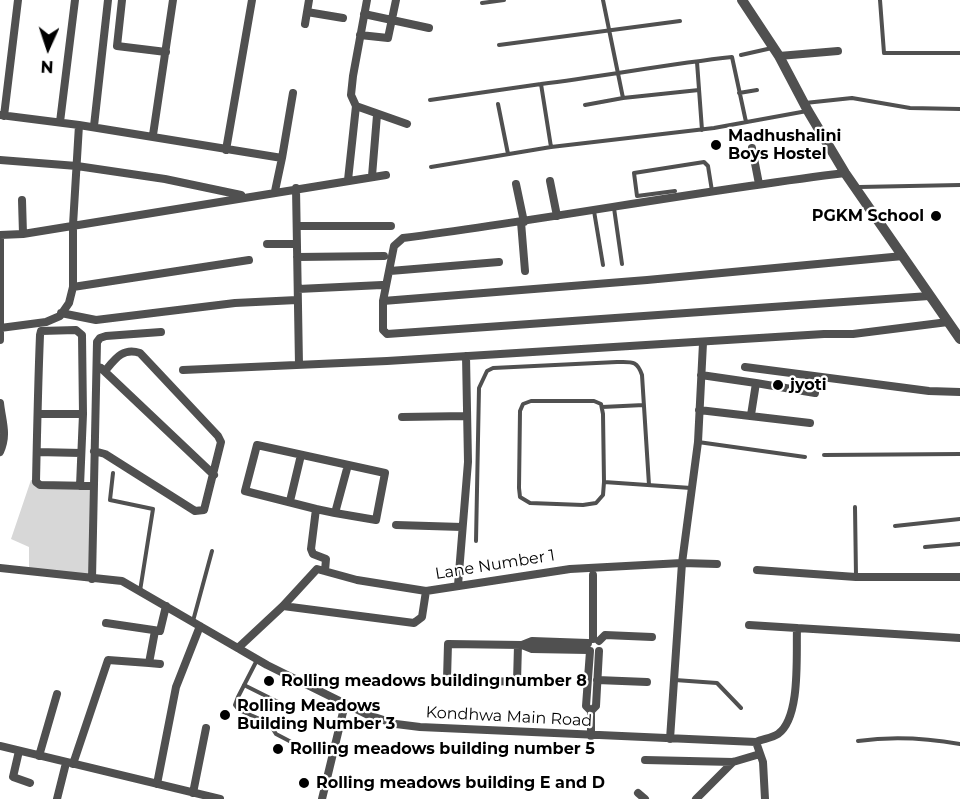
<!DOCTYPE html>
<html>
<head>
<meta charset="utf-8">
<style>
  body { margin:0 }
  #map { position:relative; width:960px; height:799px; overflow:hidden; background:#fff; font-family:Montserrat,sans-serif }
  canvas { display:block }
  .north { position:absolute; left:18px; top:18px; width:60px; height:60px; -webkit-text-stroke:4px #fff; paint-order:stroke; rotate:183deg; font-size:16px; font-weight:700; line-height:24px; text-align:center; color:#000 }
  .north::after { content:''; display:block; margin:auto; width:21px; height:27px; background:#000; clip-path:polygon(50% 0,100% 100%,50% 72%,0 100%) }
</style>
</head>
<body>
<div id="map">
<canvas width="960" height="799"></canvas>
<div class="north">N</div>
</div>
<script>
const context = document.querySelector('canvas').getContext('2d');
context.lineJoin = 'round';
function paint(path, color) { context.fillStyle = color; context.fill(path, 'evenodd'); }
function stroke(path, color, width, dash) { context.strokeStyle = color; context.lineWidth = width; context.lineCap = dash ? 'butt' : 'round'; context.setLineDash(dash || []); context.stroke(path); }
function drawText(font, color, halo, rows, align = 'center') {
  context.font = font + ' Montserrat,sans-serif'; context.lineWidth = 4.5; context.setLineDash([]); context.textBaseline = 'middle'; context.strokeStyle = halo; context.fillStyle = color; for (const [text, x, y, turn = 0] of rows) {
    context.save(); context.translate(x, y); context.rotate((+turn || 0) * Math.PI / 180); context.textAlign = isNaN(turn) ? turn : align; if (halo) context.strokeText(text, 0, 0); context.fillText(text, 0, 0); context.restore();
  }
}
paint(new Path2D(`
  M31 480 93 486 92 579 29 571V547L11 539Z`), '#d7d7d7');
stroke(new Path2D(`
  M603 0 623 98
  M880 0 884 53H960
  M482 3 504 0
  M499 45 680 21
  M741 55 772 48
  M697 62 702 130
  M739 93 757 90
  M430 100 541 84
  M805 103 852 98 910 108 960 109
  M498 104 508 154
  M585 105 623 98 699 90
  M551 147 541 84C605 76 668 64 732 57L746 122
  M431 167 551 147 714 128 807 111
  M859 187 960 185
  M675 191 637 196 634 173 704 162 708 166 712 191
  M614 208 622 264
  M594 211 603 265
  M602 407 644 405
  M698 442 805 457
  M824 455 960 454
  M113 473 110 500 153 509 140 591
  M604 482 603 414 601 404 594 401H531L523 404 520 411 519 488 520 497 530 503 583 505 596 503 603 495 604 482 691 488
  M855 507 856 576
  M895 526 960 519
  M476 541 479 388 487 371 493 368 617 362C632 362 637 360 642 375L649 485
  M925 547 960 544
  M193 621 212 551
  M257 660 238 697 235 705 239 710 269 723 276 734 297 745
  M675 680 717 683 741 708
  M244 685 286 706
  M858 741C893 736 926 738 960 744`), '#505050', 4);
stroke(new Path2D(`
  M122 0 117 46 166 52
  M307 12 343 18
  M364 14 429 28
  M305 24 309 0
  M360 35 388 38 396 0
  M779 56 838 51
  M356 106 407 124
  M0 115 79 125 73 225V287L69 303 60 316 46 322 0 328
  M4 116 18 0
  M60 122 75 0
  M79 125 282 158 275 191
  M94 126 108 0
  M153 135 173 0
  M752 148 759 184
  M226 150 252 0
  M282 158 293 93
  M0 160 77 166 165 179 241 195
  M845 173C697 191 551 219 403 238L394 246 383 301V330L387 334 929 296
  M372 176 377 115
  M348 180 356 106 351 95 353 76 367 0
  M550 181 557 216
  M516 184 524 222
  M296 188 299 365
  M22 200 23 234
  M521 222 525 271
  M297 226H391
  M0 235 23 234 386 175
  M267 244H297
  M297 257 384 256
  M390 271 499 262
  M73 287 249 260
  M298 289 382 285
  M383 301 647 280 903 256
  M61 313 96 320 235 303 297 300
  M0 340V235
  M745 367 929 391 960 392
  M101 368 214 475
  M183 370 387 361 824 334H853L948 322
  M701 375 756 383 751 415
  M756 383 815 393
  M0 403C2 422 8 434 0 452
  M699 410 810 423
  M38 414H83L82 335 76 330 41 331 40 335C38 384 37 433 36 482L40 485 93 486
  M402 417 467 416
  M94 451 105 454 195 511 204 510 221 442 218 436 140 353C123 347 115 359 105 371
  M37 452 81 453
  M80 486 83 414
  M290 501 301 455
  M316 509 335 513 348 465
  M396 525 462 527
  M0 568 122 581 267 665 368 715 396 724 420 727 756 742C762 739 772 738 778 734 801 718 796 655 797 628L960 638
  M757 570 856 577H960
  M325 571 326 559 313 554 311 549 316 509 245 491 257 445 385 473 376 520 335 513
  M92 579 97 342 100 338 106 336 161 332
  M458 585 468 462 466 356
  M283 606 414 623 422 617 426 591
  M106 623 160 631 166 606
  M749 625 797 628
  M593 639V575
  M599 641 605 635 652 637
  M518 645 517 682 447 679 448 644 522 645 532 649 588 650
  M522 645 532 641 588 643
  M238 648 283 606 317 569 357 580 426 591 570 569 682 563 717 564
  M590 651 586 706 591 711V736
  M149 663 160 664
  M597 680 647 682
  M591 711 596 706 599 651
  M670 739 682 563 698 442 703 343
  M756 742 763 762 765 799
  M0 746 220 799
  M19 751 13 777 30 783
  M39 756 57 694
  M645 760 733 762 760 754
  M73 764 108 660 149 663 155 631
  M157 784 176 687 200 626
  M193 793 206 728
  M638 793 645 799
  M57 799 66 763
  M322 799 345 704
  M696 799 733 762`), '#505050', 8);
stroke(new Path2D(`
  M742 0 779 56 808 111 845 173 960 339`), '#505050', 10);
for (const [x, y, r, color] of [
  [716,145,6,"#000"],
  [936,216,6,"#000"],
  [778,385,6,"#000"],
  [269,681,6,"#000"],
  [225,715,6,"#000"],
  [278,749,6,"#000"],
  [304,783,6,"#000"]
]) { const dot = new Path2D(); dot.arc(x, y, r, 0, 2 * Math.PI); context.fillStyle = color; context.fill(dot); stroke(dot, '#fff', 2); }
drawText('bold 16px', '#000', '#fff', [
  ["Madhushalini",728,136],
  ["Boys Hostel",728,154],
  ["PGKM School",924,216,"right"],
  ["jyoti",790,385],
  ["Rolling meadows building number 8",281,681],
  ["Rolling Meadows",237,706],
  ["Building Number 3",237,724],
  ["Rolling meadows building number 5",290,749],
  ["Rolling meadows building E and D",316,783]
], 'left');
drawText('16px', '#000', '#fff', [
  ["Lane Number 1",495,565,-9],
  ["Kondhwa Main Road",509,717,3]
]);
</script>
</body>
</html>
